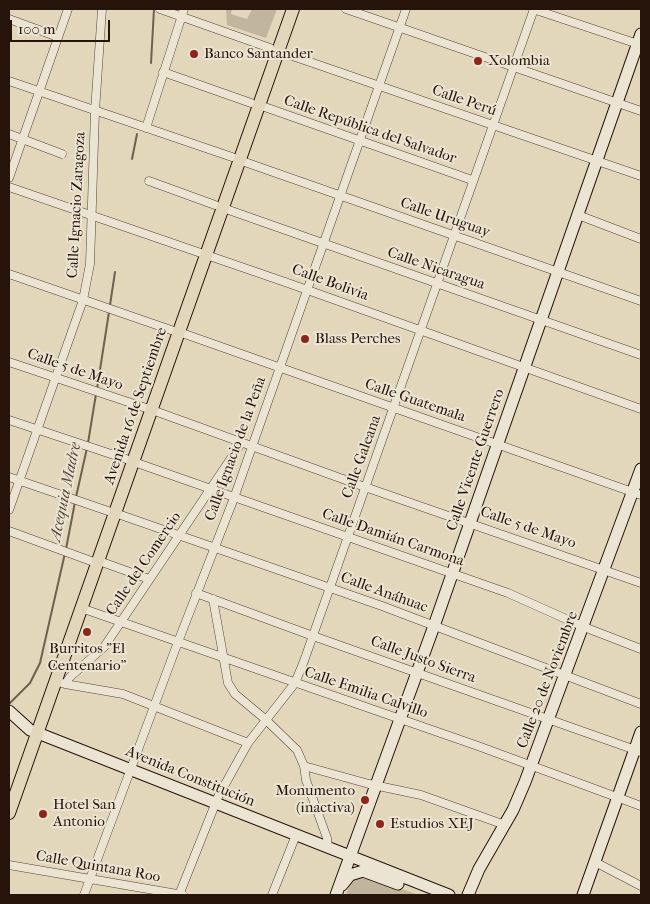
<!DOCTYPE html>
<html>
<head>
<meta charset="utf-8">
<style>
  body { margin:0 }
  #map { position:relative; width:650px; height:904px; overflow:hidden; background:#e2d6bb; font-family:"IM FELL French Canon",serif }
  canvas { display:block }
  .frame { position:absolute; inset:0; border:10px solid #261309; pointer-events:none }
  .scale { position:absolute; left:10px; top:20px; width:100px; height:22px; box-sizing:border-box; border:2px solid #261309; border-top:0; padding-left:6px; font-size:15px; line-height:18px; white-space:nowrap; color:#261309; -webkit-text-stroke:4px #ece4d3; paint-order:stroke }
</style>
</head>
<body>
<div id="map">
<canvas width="650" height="904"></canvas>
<div class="frame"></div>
<div class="scale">100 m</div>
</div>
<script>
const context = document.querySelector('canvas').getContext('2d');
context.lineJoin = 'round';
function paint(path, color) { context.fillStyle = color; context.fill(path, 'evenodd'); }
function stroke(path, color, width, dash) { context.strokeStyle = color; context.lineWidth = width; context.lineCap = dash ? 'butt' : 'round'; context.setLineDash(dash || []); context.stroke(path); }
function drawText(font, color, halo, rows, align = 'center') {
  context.font = font + ' "IM FELL French Canon",serif'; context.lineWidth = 4; context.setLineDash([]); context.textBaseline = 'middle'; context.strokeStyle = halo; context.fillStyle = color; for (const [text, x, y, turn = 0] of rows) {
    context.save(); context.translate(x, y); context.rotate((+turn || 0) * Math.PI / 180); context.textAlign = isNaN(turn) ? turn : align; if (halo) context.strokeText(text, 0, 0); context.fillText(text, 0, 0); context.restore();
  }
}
paint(new Path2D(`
  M226 9H232L231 14 247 19 252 9H277L266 38 227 25Z
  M366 875 418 895H346C351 881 351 878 366 875Z`), '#c2b59d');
stroke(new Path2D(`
  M151 63 154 9
  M132 159 137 134
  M110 305 115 272
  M97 389 109 312
  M88 443 96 394
  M76 497 87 448
  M66 549 75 502
  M9 704 30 683 40 663 65 553`), '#70604f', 2);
const street = new Path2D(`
  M160 9 270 48
  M346 9 641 111
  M533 9 641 45
  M9 19 58 37
  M278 51 641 176
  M163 72 251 103
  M9 81 232 157
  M259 105 472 180
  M146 128 184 9
  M9 134 62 154
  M239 160 641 301
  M9 178 68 9
  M149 181 215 205
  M9 187 285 282 641 409
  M223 208 641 355
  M578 215 641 239
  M9 274 171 330
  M179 332 641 495
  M9 362 152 410 365 487 641 583
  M9 420 126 459
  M134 462 508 593 584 627 641 649
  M9 477 108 511
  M9 510 83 300 90 264 95 111 102 9
  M115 513 382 606 641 704
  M9 531 91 561
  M99 561 149 579
  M196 593 313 636 641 752
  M213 599 228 683 235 694 265 719 297 750 304 766 306 780 327 838 328 848
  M81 608 478 746 641 806
  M55 681 65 684 70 677 104 647 242 442
  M65 684 123 694 248 743
  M304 766 369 784 421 795 505 825
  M595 862 641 886
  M9 865 183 895
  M84 895 178 642 234 498 406 9
  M179 895 218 797 248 743 295 683 304 661 534 9
  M272 895 296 835`);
const secondary = new Path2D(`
  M9 711 30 730 449 895
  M342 885 350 875 363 871 398 884
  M336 895 434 626 641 34
  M468 895 479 869 513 810 525 782 641 469
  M583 895 641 732`);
const primary = new Path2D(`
  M9 813 293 9`);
stroke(street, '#554436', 9);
stroke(secondary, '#261309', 13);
stroke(primary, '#261309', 14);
stroke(street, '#ece4d3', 8);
stroke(secondary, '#ece4d3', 11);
stroke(primary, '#e2d6bb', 12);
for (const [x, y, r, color] of [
  [194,54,5,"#8f2418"],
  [478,61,5,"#8f2418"],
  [305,339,5,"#8f2418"],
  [87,632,5,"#8f2418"],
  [365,800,5,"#8f2418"],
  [43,814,5,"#8f2418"],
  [380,824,5,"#8f2418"]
]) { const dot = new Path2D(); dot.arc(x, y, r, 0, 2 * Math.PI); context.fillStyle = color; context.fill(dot); stroke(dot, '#ece4d3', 2); }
drawText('15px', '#261309', '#ece4d3', [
  ["Banco Santander",204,54],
  ["Xolombia",488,61],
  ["Blass Perches",315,339],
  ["Burritos \"El",87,649,"center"],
  ["Centenario\"",87,666,"center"],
  ["Monumento",355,791,"right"],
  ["(inactiva)",355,808,"right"],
  ["Hotel San",53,805],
  ["Antonio",53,822],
  ["Estudios XEJ",390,824]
], 'left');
drawText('15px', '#261309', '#ece4d3', [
  ["Calle Perú",464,101,19],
  ["Calle República del Salvador",370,130,19],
  ["Calle Ignacio Zaragoza",77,205,-87],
  ["Calle Uruguay",445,218,19],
  ["Calle Nicaragua",436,269,19],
  ["Calle Bolivia",330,283,20],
  ["Calle 5 de Mayo",75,370,19],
  ["Calle Guatemala",415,401,19],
  ["Avenida 16 de Septiembre",136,406,-71],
  ["Calle Ignacio de la Peña",236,449,-70],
  ["Calle Galeana",362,457,-70],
  ["Calle Vicente Guerrero",476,460,-71],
  ["Calle 5 de Mayo",528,528,19],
  ["Calle Damián Carmona",393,538,19],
  ["Calle del Comercio",144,564,-56],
  ["Calle Anáhuac",384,593,20],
  ["Calle Justo Sierra",423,660,20],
  ["Calle 20 de Noviembre",548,680,-69],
  ["Calle Emilia Calvillo",366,693,19],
  ["Avenida Constitución",190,777,22],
  ["Calle Quintana Roo",98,867,10]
]);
drawText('italic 16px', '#584738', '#ece4d3', [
  ["Acequia Madre",66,492,-78]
]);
</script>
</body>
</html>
